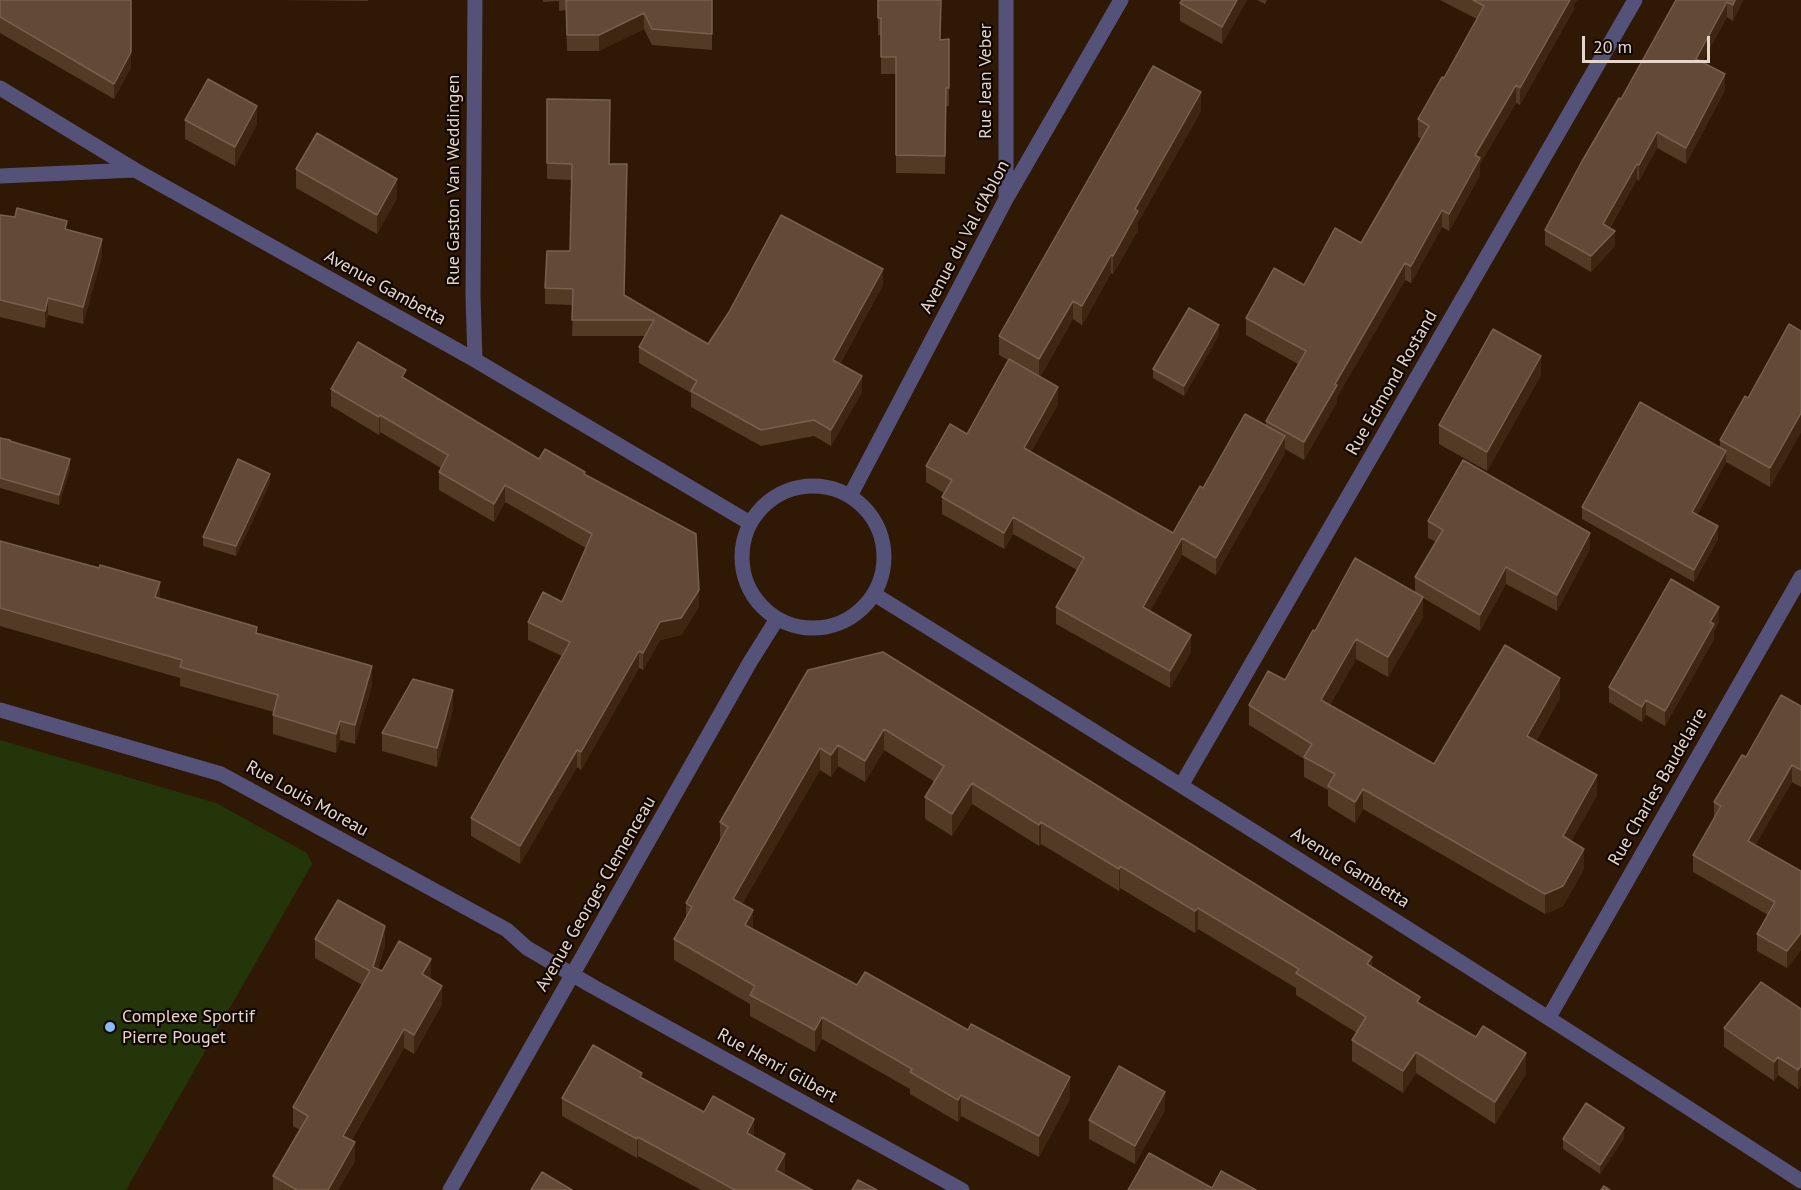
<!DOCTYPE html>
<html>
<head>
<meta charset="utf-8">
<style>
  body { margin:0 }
  #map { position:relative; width:1801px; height:1190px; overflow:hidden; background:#301904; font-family:"PT Sans",sans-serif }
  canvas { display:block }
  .scale { position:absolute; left:1582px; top:36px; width:128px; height:27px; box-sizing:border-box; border:3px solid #e6d5c9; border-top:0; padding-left:8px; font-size:18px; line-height:21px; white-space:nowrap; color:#e6d5c9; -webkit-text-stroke:4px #110702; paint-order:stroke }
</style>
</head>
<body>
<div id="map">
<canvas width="1801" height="1190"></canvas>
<div class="scale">20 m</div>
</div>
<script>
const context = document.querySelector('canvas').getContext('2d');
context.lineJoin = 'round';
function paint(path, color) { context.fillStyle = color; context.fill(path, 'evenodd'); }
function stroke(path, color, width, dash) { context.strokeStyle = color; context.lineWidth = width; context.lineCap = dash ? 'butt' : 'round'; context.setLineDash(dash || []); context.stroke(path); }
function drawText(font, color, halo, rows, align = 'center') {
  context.font = font + ' "PT Sans",sans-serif'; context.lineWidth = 4.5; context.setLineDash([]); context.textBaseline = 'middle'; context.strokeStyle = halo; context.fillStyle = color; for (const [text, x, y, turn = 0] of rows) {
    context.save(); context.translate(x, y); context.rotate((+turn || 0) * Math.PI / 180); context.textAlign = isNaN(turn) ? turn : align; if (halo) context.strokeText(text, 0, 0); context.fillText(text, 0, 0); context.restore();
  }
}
paint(new Path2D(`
  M0 740 216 803 307 853 312 864 126 1190H0Z`), '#233509');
stroke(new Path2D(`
  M475 0 473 295 475 360
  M0 88 135 170 475 360 750 523
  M0 176 135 170
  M1006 196V0
  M742 557a71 71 0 1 1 142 0a71 71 0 1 1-142 0Z
  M850 496 1006 199 1121 0
  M874 594C1185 787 1494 981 1801 1181
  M0 710 221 774 507 930 527 948 592 986 962 1190
  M1182 784 1635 0
  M1549 1017 1801 577
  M450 1190 750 662 777 619`), '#55527a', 15);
paint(new Path2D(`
  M0 0 131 67 114 99 0 33Z
  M281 0H368V1Z
  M543 0H712V50L652 45 644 29 599 51H567L566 10 559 11V1L543 2Z
  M878 0 941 40 949 39V106H946L945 174 896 173V74H881V35H878Z
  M1247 0 1222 44 1180 21V3Z
  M1257 0H1267L1265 4Z
  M1440 0H1577L1574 4V9L1520 105 1516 103 1480 164V175L1449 231 1442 227 1411 283 1405 280 1337 397V402L1304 460 1285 449V453L1216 575 1182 555 1150 611 1191 652 1170 688 1056 624V607L1077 570 1013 534 1004 549 942 514V497L944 493 926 482V466L967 434 1008 360 999 355V336L1201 111 1138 222V230L1113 274 1111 273 1082 325 1073 319 1040 377 1058 404 1031 452 1173 533 1203 488 1266 425V421L1298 364 1246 335V318L1304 285 1361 243 1421 139 1418 137V119L1444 78 1477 19Z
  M1676 0H1743L1733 21 1727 17 1702 62 1725 90 1686 164 1657 148 1639 181 1637 179 1610 228 1615 246 1591 272 1545 245V230L1621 99Z
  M547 99 610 164 624 295 708 344 883 285 840 364 862 392 831 446 814 436 761 446 691 407V393L639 363V347L645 336H572L573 305 545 304V288L570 251 572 180 547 179Z
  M185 120 257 124 235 166 185 139Z
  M296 169 397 198 377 234 296 188Z
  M0 215 67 230 102 256 83 324 48 315 45 328 0 317Z
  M1801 331V432L1770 487 1726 462 1697 515 1718 539 1694 582 1582 519V507L1720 447V440L1748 398Z
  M1219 335 1184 396 1153 378V369Z
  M1541 375 1487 471 1439 444V425Z
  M406 379 539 459 585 474 699 607 681 635 660 640 643 670 639 668 581 770 577 767 520 864 471 836V818L562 656 528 640V622L562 602 586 548 505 502 494 522 439 490V472L441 468 380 432 379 435 331 406V389Z
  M0 438 70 469 59 505 0 488Z
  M270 483 236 556 203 546V537Z
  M1428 521 1590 549 1557 611 1506 584 1480 631 1423 598V617L1388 677 1356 659 1330 705 1434 764 1560 698 1536 741 1597 795 1571 841 1584 869 1563 906 1545 914 1363 809 1355 823 1328 806V790L1304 777V759L1249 725V705L1285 680 1315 631 1415 592V577L1436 542 1428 538Z
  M0 541 257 633 372 685 355 744 340 740 336 753 273 734V715L274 712 180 686V678L0 626Z
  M1719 622 1714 631V639L1665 726 1646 715 1642 722 1609 702V687Z
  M808 670 1372 967 1420 1004 1526 1074 1495 1124 1416 1073 1403 1093 1352 1061V1040L1357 1033 1296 995V988L1198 929 1195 933 1120 888 1119 891 1041 844 1039 846 972 804 952 836 925 819V797L935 782 884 750 865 782 838 766 831 777 820 770 742 904 753 929 1070 1099 1039 1157 961 1116 958 1122 910 1094V1089L822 1039 815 1052 750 1016V1004L674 960V939L686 918V903L720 843V822Z
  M1801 706V787L1792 782 1755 845 1801 871V950L1787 968 1757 951V934L1768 915 1693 872V855L1714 818V802L1746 757Z
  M453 709 437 767 382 751V733Z
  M315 939 385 945 378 969 382 971 431 977 430 979 442 1004 414 1054 404 1048 351 1141 355 1161 338 1190H273V1176L300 1130 293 1126V1107L362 985 315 958Z
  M1801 1009V1085L1798 1089 1778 1075 1774 1081 1724 1047V1028Z
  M642 1078 704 1112 754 1137 785 1173 784 1174 812 1190H701L638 1156 637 1158 562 1116V1098Z
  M1165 1110 1135 1164 1089 1139V1120Z
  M1624 1138 1600 1174 1563 1149V1139Z`), '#523a25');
paint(new Path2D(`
  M1237 0H1247L1222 44V27Z
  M1570 0H1577L1574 4V9L1520 105V88Z
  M1735 0H1743L1733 21V5Z
  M1727 2V17L1696 74V59Z
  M644 13V29L599 51V35Z
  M131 52V67L114 99V84Z
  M1725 74V90L1686 164V148Z
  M1516 85V103L1480 164V175L1449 231V214L1475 155Z
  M1201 92V111L1138 222V230L1113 274V256L1135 209Z
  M257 106V124L235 166V147Z
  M1657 132V148L1639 181V165Z
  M1637 164V179L1603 239V224Z
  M397 179V198L377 234V215Z
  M1442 210V227L1411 283V266Z
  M1615 231V246L1591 272V256Z
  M102 239V256L83 324V307Z
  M1111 255V273L1082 325V306Z
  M1405 263V280L1337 397V402L1304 460V442L1335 384Z
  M883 269V285L833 376V360Z
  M48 298V315L45 328V311Z
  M1073 301V319L1039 378V359Z
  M1219 325V335L1184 396V386Z
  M1541 356V375L1487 471V452Z
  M862 376V392L831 446V430Z
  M1058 387V404L1024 465V448Z
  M1801 413V432L1770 487V468Z
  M380 415V432L379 435V417Z
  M1285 436V453L1216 575V558Z
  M1726 451V463L1692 524V512Z
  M70 459V469L59 505V495Z
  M270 474V483L236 556V546Z
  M505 485V502L494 522V504Z
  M1013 517V534L1004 549V533Z
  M1718 526V539L1694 582V570Z
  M1590 533V549L1557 611V595Z
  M1182 538V555L1143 624V607Z
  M1506 567V584L1480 631V615Z
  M160 582V601L155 597Z
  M699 590V607L681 635 660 640 643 670V653L660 622Z
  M1423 597V617L1388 677V657Z
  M1719 607V622L1714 631V639L1665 726V711Z
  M1191 635V652L1170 688V671Z
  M1356 639V659L1321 721V700Z
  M639 651V668L581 770V752Z
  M372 666V685L355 744V725Z
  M1560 678V698L1527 756V736Z
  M453 690V709L437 767V748Z
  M1646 700V715L1642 722V707Z
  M340 721V740L336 753V734Z
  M884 729V750L865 782V761Z
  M838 745V766L831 777V755Z
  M820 748V770L733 920V899Z
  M577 750V767L520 864V846Z
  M1792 765V782L1748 858V841Z
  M1597 775V795L1563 857V836Z
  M972 783V804L952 836V814Z
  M1363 789V809L1355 823V802Z
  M1041 822V844L1039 846V825Z
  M1584 849V869L1563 906 1545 914V894Z
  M1120 866V888L1119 891V869Z
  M1198 908V929L1195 933V911Z
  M753 910V932L745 925Z
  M385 926V945L373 985V967Z
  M1801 933V950L1787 968V951Z
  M1372 957V978L1367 964Z
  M431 959V977L422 993V974Z
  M442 986V1004L414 1054V1035Z
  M822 1017V1039L815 1052V1030Z
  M404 1029V1048L343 1154V1136Z
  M1416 1052V1073L1403 1093V1071Z
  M1526 1053V1074L1495 1124V1102Z
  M1778 1057V1075L1774 1081V1062Z
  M1801 1066V1085L1798 1089V1070Z
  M1070 1077V1099L1039 1157V1136Z
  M1165 1092V1110L1135 1164V1146Z
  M961 1095V1116L958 1122V1100Z
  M754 1119V1137L747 1133Z
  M1624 1128V1138L1600 1174V1165Z
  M638 1137V1156L637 1158V1139Z
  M355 1142V1161L338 1190H328Z
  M785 1154V1173L776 1188V1170Z`), '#3e2611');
const building = new Path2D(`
  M0 0H131V52L114 84 0 17Z
  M566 0H712V34L652 29 644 13 599 35H567Z
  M878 0H941L940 40 949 39V88H946L945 156 896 155V57H881V18H878Z
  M1182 0H1237L1222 27 1180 3Z
  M1473 0H1570L1520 88 1516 85 1475 155 1480 158 1449 214 1442 210 1411 266 1405 263 1335 384 1337 385 1304 442 1266 421 1306 351 1246 318 1274 268 1304 285 1335 228 1361 243 1429 126 1418 119 1442 77 1444 78 1484 6Z
  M1676 0H1735L1733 5 1727 2 1696 59 1725 74 1686 148 1657 132 1639 165 1637 164 1603 224 1615 231 1591 256 1545 230 1581 163 1619 98 1621 99Z
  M1153 66 1201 92 1135 209 1138 211 1113 256 1111 255 1082 306 1073 301 1039 359 999 336Z
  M208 79 257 106 235 147 185 120Z
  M547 99 610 100 609 164H627L624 295 708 344 729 312 781 215 883 269 833 360 862 376 831 430 814 420 761 430 691 391 697 381 639 347 654 320H572L573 289 545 288 547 251H570L572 164 547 163Z
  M317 133 397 179 377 215 296 169Z
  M17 208 67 221 65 229 102 239 83 307 48 298 45 311 0 300V215L15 217Z
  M1189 308 1219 325 1184 386 1153 369Z
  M1789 324 1801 331V413L1770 468 1720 440 1745 396 1748 398Z
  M1493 329 1541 356 1487 452 1439 425Z
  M358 342 406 370 402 377 539 459 545 449 585 472 584 474 696 534 699 590 681 618 660 622 643 653 639 651 581 752 577 750 520 846 471 818 570 642 528 622 543 592 562 602 592 534 505 485 494 504 439 472 448 455 380 415 379 417 331 389Z
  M1009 359 1058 387 1024 448 1173 533 1200 486 1203 488 1245 414 1285 436 1216 558 1182 538 1143 607 1191 635 1170 671 1056 607 1084 558 1013 517 1004 533 942 497 952 480 926 466 950 424 967 434Z
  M1640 402 1726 451 1692 512 1718 526 1694 570 1582 507Z
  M0 438 10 440V441L70 459 59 495 0 478Z
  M238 459 270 474 236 546 203 537Z
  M1463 460 1590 533 1557 595 1506 567 1480 615 1415 577 1443 530 1428 521Z
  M0 541 99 568 100 565 160 582 155 597 257 627 256 633 372 666 355 725 340 721 336 734 273 715 278 695 180 667 182 660 0 608Z
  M1355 558 1423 597 1388 657 1356 639 1321 700 1434 764 1505 645 1560 678 1527 736 1597 775 1563 836 1584 849 1563 886 1545 894 1363 789 1355 802 1328 786 1335 774 1304 757 1312 744 1249 705 1268 671 1285 680 1313 630 1315 631Z
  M1671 579 1719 607 1710 622 1714 624 1665 711 1646 700 1642 707 1609 687Z
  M883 652 1372 957 1367 964 1420 997 1417 1002 1476 1037 1483 1026 1526 1053 1495 1102 1416 1052 1403 1071 1352 1040 1366 1017 1296 973 1299 969 1198 908 1195 911 1120 866 1119 869 1041 822 1039 825 972 783 952 814 925 797 944 766 884 729 865 761 838 745 831 755 820 748 733 899 753 910 745 925 857 985 865 972 968 1030 971 1024 1070 1077 1039 1136 961 1095 958 1100 910 1072 912 1069 822 1017 815 1030 750 995 755 986 674 939 692 907 686 903 728 827 720 822 808 670Z
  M413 679 453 690 437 748 382 733Z
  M1781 695 1801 706V770L1792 765 1748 841 1801 871V933L1787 951 1757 934 1775 902 1693 855 1721 806 1714 802 1742 755 1746 757Z
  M338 900 385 926 373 967 382 971 399 941 431 959 422 974 442 986 414 1035 404 1029 343 1136 355 1142 328 1190H297L273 1176 308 1116 293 1107 370 971 315 939Z
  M1761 982 1801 1009V1066L1798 1070 1778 1057 1774 1062 1724 1028Z
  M593 1045 642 1073 640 1077 704 1112 713 1096 754 1119 747 1133 785 1154 776 1170 812 1190H735L638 1137 637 1139 562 1098Z
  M1119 1066 1165 1092 1135 1146 1089 1120Z
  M1586 1103 1624 1128 1600 1165 1563 1139Z
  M1149 1153 1212 1188 1221 1171 1256 1190H1128Z
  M542 1172 572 1190H531Z
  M858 1180 877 1190H852Z
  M1604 1186 1610 1190H1601Z`);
paint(building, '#624a37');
stroke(building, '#77604e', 1.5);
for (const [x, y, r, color] of [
  [110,1027,6,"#88bafc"]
]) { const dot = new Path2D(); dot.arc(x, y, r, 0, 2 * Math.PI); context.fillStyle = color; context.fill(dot); stroke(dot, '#110702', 2); }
drawText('18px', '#e6d5c9', '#110702', [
  ["Rue Jean Veber",986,81,-90],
  ["Rue Gaston Van Weddingen",454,180,-90],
  ["Avenue du Val d'Ablon",965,237,-62],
  ["Avenue Gambetta",385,288,29],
  ["Rue Edmond Rostand",1392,383,-60],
  ["Rue Charles Baudelaire",1658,787,-60],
  ["Rue Louis Moreau",307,799,29],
  ["Avenue Gambetta",1350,868,32],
  ["Avenue Georges Clemenceau",596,894,-60],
  ["Rue Henri Gilbert",777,1066,29]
]);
drawText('18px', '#e6d5c9', '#110702', [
  ["Complexe Sportif",122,1017],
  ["Pierre Pouget",122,1038]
], 'left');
</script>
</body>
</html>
